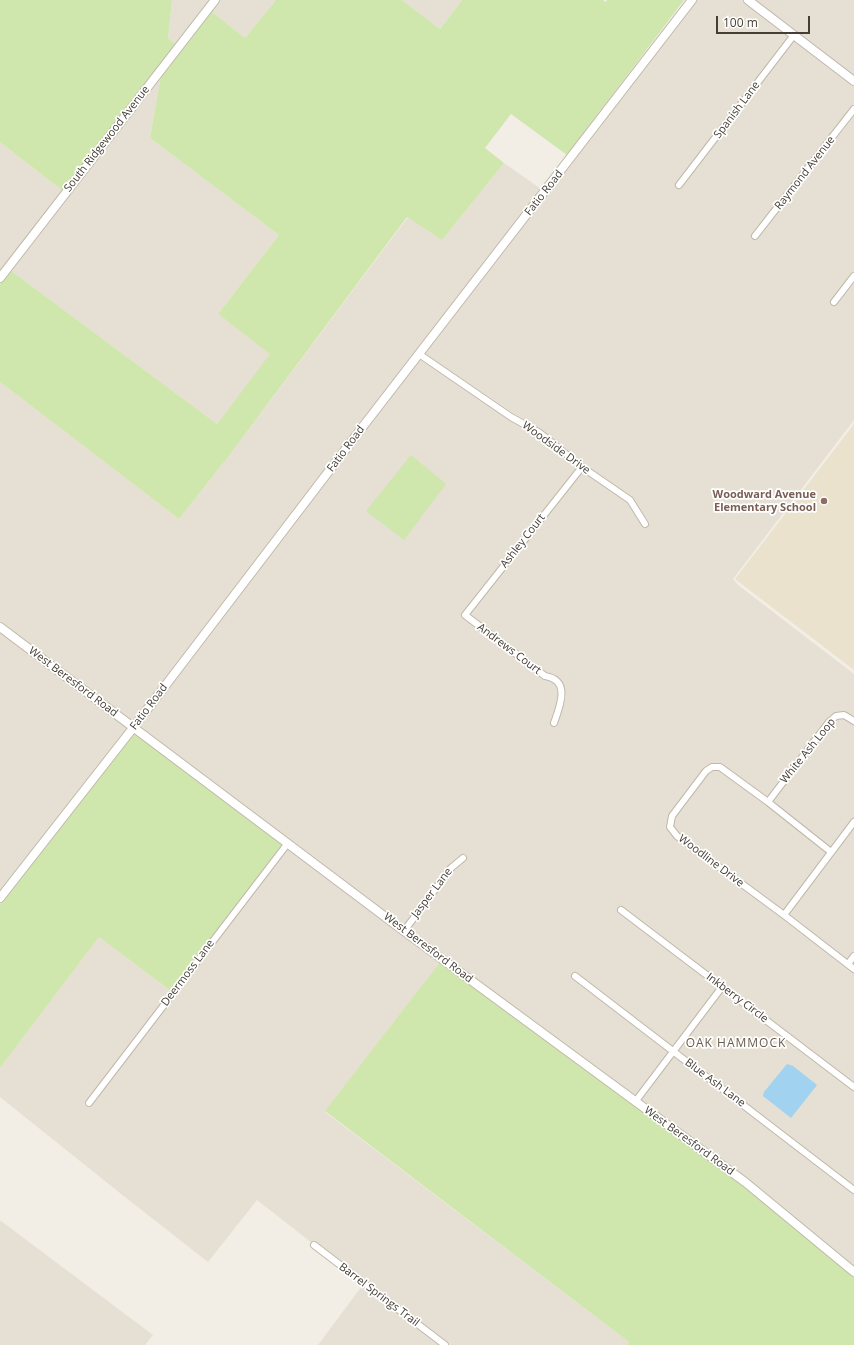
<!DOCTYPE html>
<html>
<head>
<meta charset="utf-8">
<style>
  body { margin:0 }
  #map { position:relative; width:854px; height:1345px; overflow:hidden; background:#f2eee5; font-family:"Open Sans",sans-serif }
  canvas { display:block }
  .scale { position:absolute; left:716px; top:16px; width:94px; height:18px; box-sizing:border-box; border:2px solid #443e34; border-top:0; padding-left:5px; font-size:12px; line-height:14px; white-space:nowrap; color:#443e34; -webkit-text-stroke:3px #fff; paint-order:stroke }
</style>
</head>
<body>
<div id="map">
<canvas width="854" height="1345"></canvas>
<div class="scale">100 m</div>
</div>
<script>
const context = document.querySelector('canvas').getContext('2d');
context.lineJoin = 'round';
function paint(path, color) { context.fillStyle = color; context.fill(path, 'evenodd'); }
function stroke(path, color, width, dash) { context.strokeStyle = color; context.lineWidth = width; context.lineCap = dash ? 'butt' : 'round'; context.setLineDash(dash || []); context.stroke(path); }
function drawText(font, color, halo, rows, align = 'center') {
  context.font = font + ' "Open Sans",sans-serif'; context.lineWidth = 3.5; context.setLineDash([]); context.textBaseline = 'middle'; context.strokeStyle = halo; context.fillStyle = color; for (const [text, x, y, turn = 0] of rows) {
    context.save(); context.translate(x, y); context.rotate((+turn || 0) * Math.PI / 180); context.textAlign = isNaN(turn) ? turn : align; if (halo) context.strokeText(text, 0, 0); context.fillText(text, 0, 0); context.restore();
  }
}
paint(new Path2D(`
  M172 0H211L177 45 168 38Z
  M219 0H276L245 38 211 11Z
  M402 0H462L440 29Z
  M696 0H742L789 36 675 185 680 189 794 39 854 85V104L751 237 756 241 854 114V271L830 303 835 306 854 281V420L733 579 738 585 854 674V1268L562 1043 409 929 453 870 461 863 467 860 465 854 457 858 448 866 404 926 138 727 419 359 509 420 538 436 577 468 460 616 542 679 551 681 555 684 559 697 550 725 556 727 566 697 561 679 554 674 546 672 469 614 582 471 627 502 644 528 650 524 632 497 584 464 542 430 513 413 424 353Z
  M754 0H854V76Z
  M161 75 150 138 279 235 218 314 271 354 217 424 10 270Z
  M597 115 598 116 133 723 0 622V382L179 519 228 457 408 217 442 240 504 163 541 189Z
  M0 142 63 191 0 273Z
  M0 632 129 729 0 893Z
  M288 848 440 962 325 1112 629 1342 627 1345H451L314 1240 312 1243 257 1200 208 1262 125 1197 0 1097V1068L99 937 171 991 84 1104 89 1108Z
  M1 1221 153 1335 145 1345H0V1222Z
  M362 1286 415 1327 439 1345H318Z`), '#e6dfd3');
paint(new Path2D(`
  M854 424V670L735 579Z`), '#ebe2ce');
paint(new Path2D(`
  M0 0H172L168 38 177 45 63 191 0 142Z
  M276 0H402L440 29 462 0H603L606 2 607 0H684L567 155 511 114 485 148 504 163 442 240 407 217 228 457 179 519 0 382V284L10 270 217 424 270 354 218 314 279 235 150 138 161 75 211 11 245 38Z
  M411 455 446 484 404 540 366 511Z
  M134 733 283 844 171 991 99 937 0 1068V904Z
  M440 962 742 1185 854 1277V1345H627L629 1342 325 1111Z`), '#cfe7ad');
paint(new Path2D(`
  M787 1064 793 1066 817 1085 791 1118 763 1096 764 1092Z`), '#a1d2ef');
const minor = new Path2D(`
  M679 185 794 35
  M755 236 854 109
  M834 302 854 276
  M419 354 511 417 540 433 582 467 630 500 645 524
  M554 723C560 706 571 680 545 676L465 615 582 467
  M768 802 829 722 836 716 844 715 854 721
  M831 852 768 802 720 767H712L706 771 672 816 670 827 677 836 784 915 854 969
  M621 910 854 1087
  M784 915 854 822
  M404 931 451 868 463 858
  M848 964 854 956
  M575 976 854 1190
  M635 1102 722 987
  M89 1103 288 843
  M314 1245 445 1345`);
const tertiary = new Path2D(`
  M748 0 854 81
  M0 278 215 0
  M0 627 404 931 745 1182 854 1272
  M0 898 133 728 361 429 692 0`);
stroke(minor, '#c0b8aa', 8);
stroke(tertiary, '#c0b8aa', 10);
stroke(minor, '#fff', 6);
stroke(tertiary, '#fff', 8);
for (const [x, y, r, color] of [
  [824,501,4,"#8d6e63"]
]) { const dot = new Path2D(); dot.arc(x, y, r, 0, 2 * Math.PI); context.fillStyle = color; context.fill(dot); stroke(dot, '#fff', 1.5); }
drawText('11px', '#443e34', '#fff', [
  ["Spanish Lane",737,110,-53],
  ["South Ridgewood Avenue",107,139,-52],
  ["Raymond Avenue",805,173,-52],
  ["Fatio Road",544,193,-52],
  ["Woodside Drive",556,448,36],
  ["Fatio Road",346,449,-53],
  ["Ashley Court",523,541,-52],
  ["Andrews Court",509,649,37],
  ["West Beresford Road",73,682,37],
  ["Fatio Road",149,707,-53],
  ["White Ash Loop",808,751,-51],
  ["Woodline Drive",711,861,37],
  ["Jasper Lane",432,893,-53],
  ["West Beresford Road",428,948,37],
  ["Deermoss Lane",188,973,-53],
  ["Inkberry Circle",737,998,37],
  ["Blue Ash Lane",715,1083,37],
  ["West Beresford Road",689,1141,36],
  ["Barrel Springs Trail",379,1295,37]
]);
drawText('bold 11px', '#785e54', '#fff', [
  ["Woodward Avenue",816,495],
  ["Elementary School",816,508]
], 'right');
context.letterSpacing = '1px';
drawText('12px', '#675b4c', '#fff', [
  ["OAK HAMMOCK",736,1044]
]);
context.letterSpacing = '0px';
</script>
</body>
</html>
